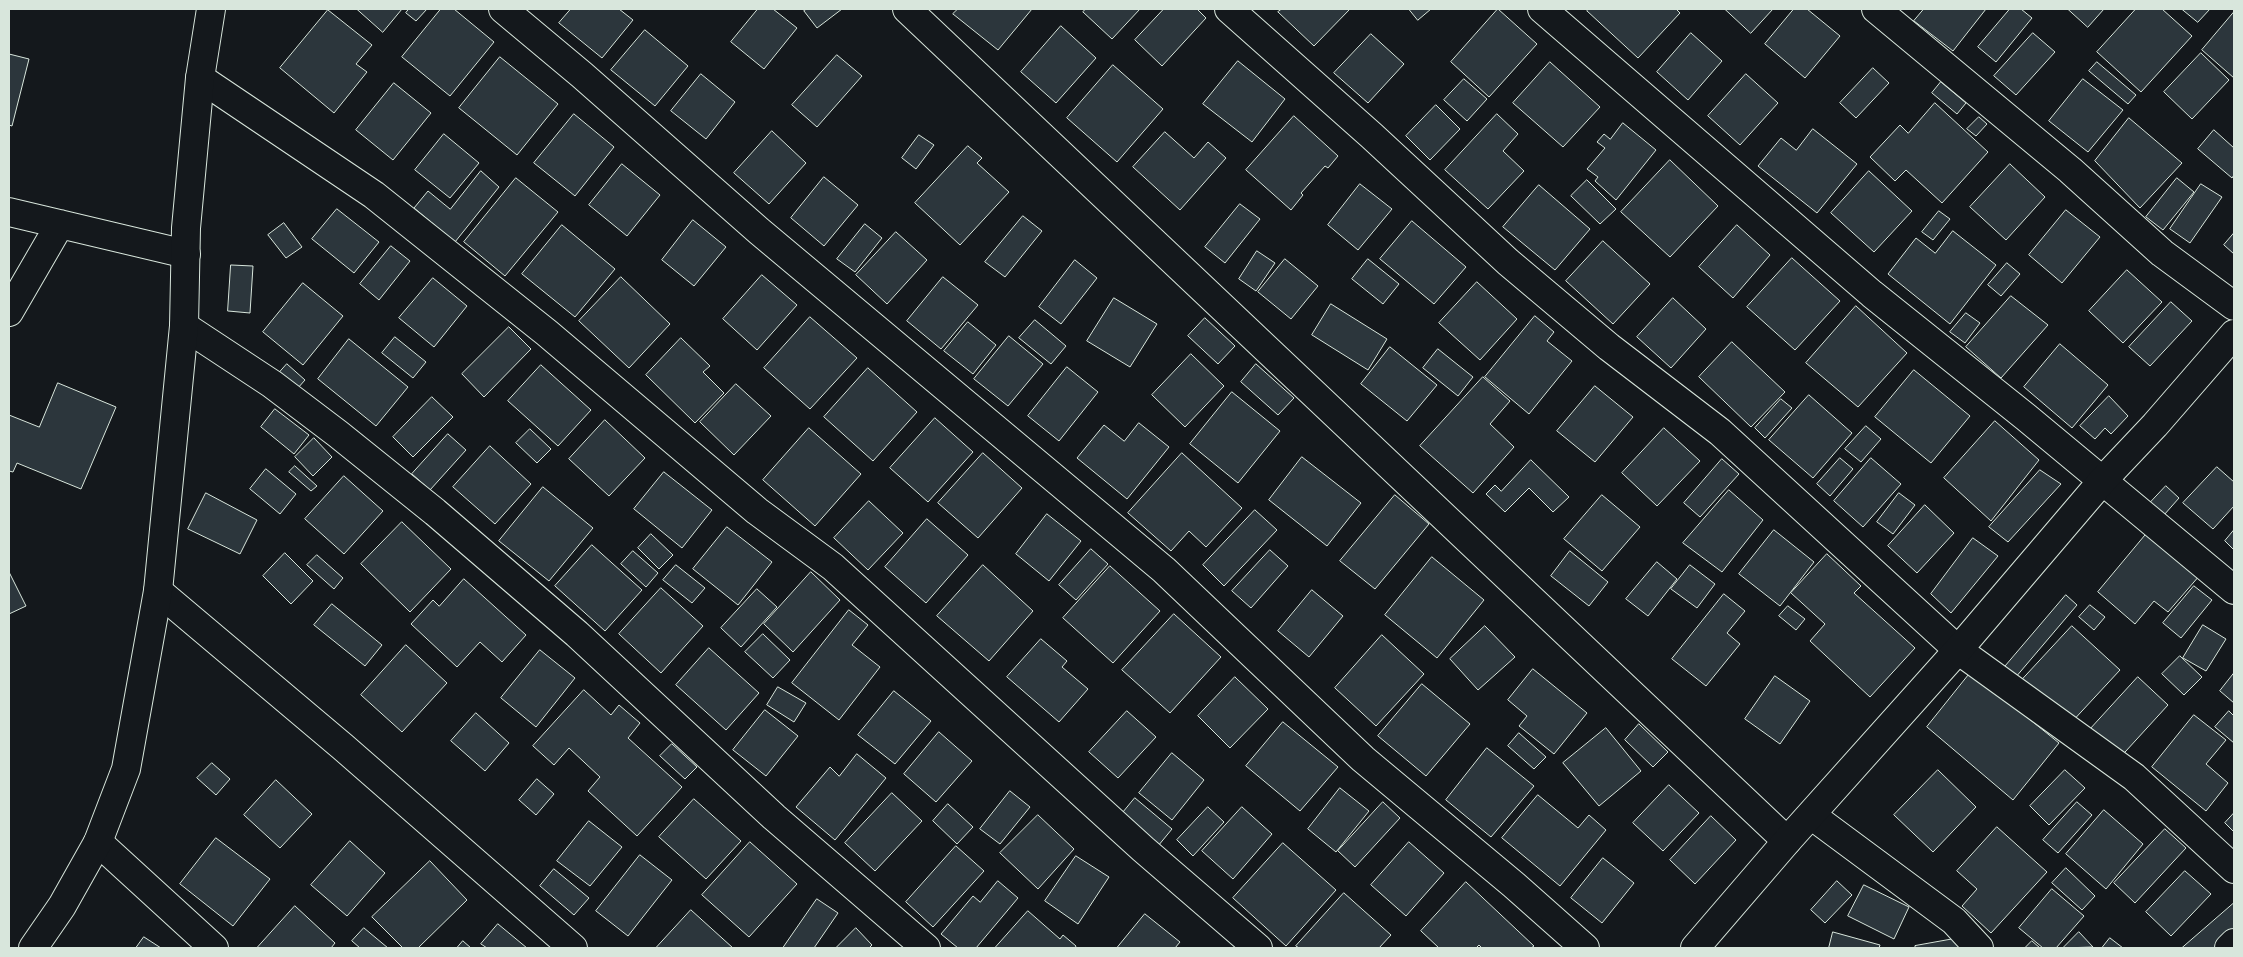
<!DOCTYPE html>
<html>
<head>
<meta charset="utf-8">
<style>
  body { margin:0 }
  #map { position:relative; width:2243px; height:957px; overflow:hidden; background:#14181c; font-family:Roboto,sans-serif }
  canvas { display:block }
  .frame { position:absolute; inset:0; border:10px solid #d8e6dc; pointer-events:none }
</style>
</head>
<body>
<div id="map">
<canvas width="2243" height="957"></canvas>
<div class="frame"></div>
</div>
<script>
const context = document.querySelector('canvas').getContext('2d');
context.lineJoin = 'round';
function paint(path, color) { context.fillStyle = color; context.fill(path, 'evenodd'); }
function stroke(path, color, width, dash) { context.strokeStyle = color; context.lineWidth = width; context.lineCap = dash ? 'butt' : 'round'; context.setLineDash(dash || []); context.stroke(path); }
const building = new Path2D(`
  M357 9H402L383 32Z
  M409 9H427L416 21 406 13Z
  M441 9H454L494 42 450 96 402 57Z
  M571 9H619L633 20 602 58 559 23Z
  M758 9H773L797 28 764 69 731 42Z
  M807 9H842L817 28 804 11Z
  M958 9H1032L998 50 953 14Z
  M1086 9H1140L1112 39 1083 12Z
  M1164 9H1197L1206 18 1162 66 1135 40Z
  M1282 9H1350L1314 46 1278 12Z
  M1409 9H1431L1418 20Z
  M1498 9 1537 44 1489 97 1451 62Z
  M1589 9H1676L1680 13 1638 58 1587 11Z
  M1725 9H1773L1751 33Z
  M1794 9H1807L1840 36 1805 78 1765 44Z
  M1924 9H1986L1953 51 1914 21Z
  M2010 9H2021L2032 18 1996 62 1978 47Z
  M2068 9H2104L2088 27Z
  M2136 9H2162L2192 36 2141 92 2097 52Z
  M2182 9H2210L2198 22Z
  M328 10 372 45 356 64 367 72 334 113 280 68Z
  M2234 12V78L2202 50Z
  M1061 26 1096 58 1056 103 1021 72Z
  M645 30 688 66 655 106 611 70Z
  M1691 33 1722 61 1688 100 1657 72Z
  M2033 33 2055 52 2016 95 1994 76Z
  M1371 34 1404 64 1368 103 1334 73Z
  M2201 53 2229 80 2192 119 2164 92Z
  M9 54 29 59 12 126 9 125Z
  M837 55 862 76 817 127 792 105Z
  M500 57 558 104 517 155 459 108Z
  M1238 61 1285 99 1252 142 1203 104Z
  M1550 62 1600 107 1563 147 1513 103Z
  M2097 62 2136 95 2128 104 2089 71Z
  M1113 65 1163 109 1117 162 1067 118Z
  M1873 68 1889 83 1856 118 1840 103Z
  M701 74 735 102 706 139 671 111Z
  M1746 74 1778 103 1740 145 1708 116Z
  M1464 79 1487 99 1467 121 1444 100Z
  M2083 79 2123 110 2088 152 2049 121Z
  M1941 82 1966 103 1957 114 1932 93Z
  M394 83 431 113 393 160 356 130Z
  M1935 103 1988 152 1942 203 1906 170 1895 181 1870 157 1900 125 1908 133Z
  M1436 105 1460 129 1430 160 1406 136Z
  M574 114 614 147 575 196 534 163Z
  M1497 114 1518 134 1503 151 1524 171 1488 209 1445 170Z
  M1294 116 1338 156 1328 168 1325 166 1301 193 1303 195 1291 210 1246 170Z
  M1979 117 1987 124 1976 136 1967 129Z
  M2129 118 2182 163 2140 208 2095 161Z
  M1623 123 1656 150 1616 200 1595 181 1598 177 1587 169 1605 148 1597 142 1604 134 1610 139Z
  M1813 129 1857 164 1817 213 1758 166 1781 138 1796 150Z
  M2214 130 2234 148V175L2232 178 2198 149Z
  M772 131 806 163 769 204 734 173Z
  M1165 132 1194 158 1208 142 1226 158 1180 210 1133 167Z
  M444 134 479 163 450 198 415 170Z
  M919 135 934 145 916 169 902 158Z
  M968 146 982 158 977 163 1009 192 960 245 915 203Z
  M1670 160 1718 206 1670 257 1621 212Z
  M622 164 660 195 627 236 589 205Z
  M2010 164 2045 197 2006 240 1970 207Z
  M481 171 499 187 455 242 414 208 428 191 450 209Z
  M1869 171 1912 211 1874 252 1831 213Z
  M824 177 858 205 824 246 791 218Z
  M516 178 558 212 505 276 464 242Z
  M2177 178 2194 192 2163 230 2146 217Z
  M1587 180 1616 209 1600 224 1571 196Z
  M1360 184 1392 209 1358 250 1328 225Z
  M2201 184 2222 197 2190 243 2170 229Z
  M1539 185 1590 229 1555 270 1503 227Z
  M1240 204 1260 219 1225 263 1205 247Z
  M337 209 379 242 354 273 312 239Z
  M2066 210 2100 237 2062 283 2029 255Z
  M1939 211 1950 219 1933 240 1922 232Z
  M1023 216 1042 231 1005 277 985 262Z
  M693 220 726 247 694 286 662 260Z
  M1412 221 1466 267 1434 304 1380 259Z
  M284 223 302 247 286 258 268 235Z
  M865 224 882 238 855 272 837 259Z
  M562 225 615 269 575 317 522 274Z
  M1737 225 1770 255 1733 298 1699 267Z
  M1953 231 1996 265 1950 324 1888 274 1916 238 1935 253Z
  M896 232 927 260 887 304 856 275Z
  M2234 233V254L2224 245Z
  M1603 241 1650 284 1613 324 1566 281Z
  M391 246 410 261 379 300 360 284Z
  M1257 251 1275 263 1256 291 1239 279Z
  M1792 258 1840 301 1795 350 1747 307Z
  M1285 259 1318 286 1291 319 1258 292Z
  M1368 259 1399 284 1383 304 1352 279Z
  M1075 260 1097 278 1061 324 1039 307Z
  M2007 263 2020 274 2001 296 1988 285Z
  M231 265 253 266 250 313 228 311Z
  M2127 270 2162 302 2123 343 2089 311Z
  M762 275 797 305 757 350 723 319Z
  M621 277 670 324 629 368 579 321Z
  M943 277 978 305 941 349 907 321Z
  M433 278 467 306 434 347 399 318Z
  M1477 282 1517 319 1480 360 1439 323Z
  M303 283 343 316 303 365 263 332Z
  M2011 296 2048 325 2001 378 1966 347Z
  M1114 298 1157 324 1130 367 1087 341Z
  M1673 298 1706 329 1671 368 1637 337Z
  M2171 302 2192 321 2150 366 2129 347Z
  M1331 304 1387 339 1368 370 1312 335Z
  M1856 306 1907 353 1858 407 1806 363Z
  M1966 313 1980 323 1965 343 1950 332Z
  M1535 316 1554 332 1547 341 1572 361 1529 414 1485 377Z
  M810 317 857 358 810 409 764 368Z
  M1205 318 1235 346 1218 364 1188 336Z
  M1035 320 1066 346 1051 364 1019 338Z
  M968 322 996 345 973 374 944 351Z
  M509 327 531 349 484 397 462 374Z
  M1009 336 1043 364 1008 406 974 379Z
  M395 337 426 362 413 378 382 353Z
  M681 338 710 366 703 372 724 393 695 423 646 375Z
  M349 339 408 387 376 426 318 379Z
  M1732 342 1785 392 1751 427 1699 377Z
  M2060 344 2108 385 2072 428 2024 387Z
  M1390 347 1437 385 1407 421 1361 384Z
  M1438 349 1473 377 1458 396 1423 368Z
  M1191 354 1224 386 1185 427 1152 395Z
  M287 364 305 380 297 389 279 373Z
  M1256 364 1294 398 1278 415 1241 382Z
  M541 365 591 410 558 446 508 401Z
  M1067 367 1098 392 1059 441 1028 416Z
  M868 368 917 412 873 461 824 417Z
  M1914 370 1970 416 1931 463 1875 417Z
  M1483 377 1510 401 1490 424 1514 447 1473 493 1420 446Z
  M58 383 116 407 81 489 17 463 13 472 9 471V415L39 427Z
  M736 384 771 416 734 455 700 422Z
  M1595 386 1633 417 1595 462 1557 431Z
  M1232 392 1280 431 1238 483 1190 444Z
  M1809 395 1852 433 1813 478 1769 440Z
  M2109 396 2128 416 2111 434 2105 428 2095 439 2080 426Z
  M432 397 453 417 413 457 393 437Z
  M1781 399 1792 408 1765 438 1755 428Z
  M275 409 309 435 294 454 261 427Z
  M935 418 973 452 928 502 890 468Z
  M605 420 645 458 609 496 569 459Z
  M1995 421 2039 460 1991 521 1944 478Z
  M1139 423 1169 447 1127 499 1077 458 1104 425 1124 441Z
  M1866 426 1881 439 1861 462 1845 449Z
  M809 428 861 474 815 526 763 480Z
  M1664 428 1700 461 1657 506 1622 473Z
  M530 429 551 449 537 463 516 443Z
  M448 434 466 450 430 490 412 474Z
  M314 438 332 457 313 476 295 457Z
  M490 446 531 484 495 524 453 487Z
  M983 453 1022 488 978 538 938 503Z
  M1182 453 1242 508 1206 547 1189 531 1171 551 1128 513Z
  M1302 457 1361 503 1327 546 1269 500Z
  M1840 458 1853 469 1830 496 1817 484Z
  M1871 458 1901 484 1863 527 1834 501Z
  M1722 459 1739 474 1700 517 1684 503Z
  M1531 460 1569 497 1553 512 1529 488 1505 512 1486 494 1495 485 1501 491Z
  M295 466 317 486 311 491 289 472Z
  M2217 467 2234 482V506L2213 529 2183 503Z
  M266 469 296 494 280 514 250 489Z
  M2040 470 2061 484 2008 542 1989 527Z
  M664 472 712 510 682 548 634 509Z
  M344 476 383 511 344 554 305 519Z
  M2166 486 2179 498 2164 515 2150 503Z
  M543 487 593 528 549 581 499 541Z
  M1729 490 1763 520 1722 572 1683 543Z
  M206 493 257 520 240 554 188 529Z
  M1899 493 1915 505 1893 534 1877 522Z
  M1395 495 1429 524 1375 589 1340 561Z
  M1602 495 1640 527 1602 571 1564 539Z
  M869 501 903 533 868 570 834 538Z
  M1925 505 1954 533 1917 573 1888 546Z
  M1255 510 1277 530 1224 586 1203 565Z
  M1047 514 1081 541 1049 581 1016 554Z
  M927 519 968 555 926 603 885 567Z
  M402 522 451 569 410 612 361 564Z
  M727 527 772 562 738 605 693 569Z
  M1774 530 1814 562 1780 606 1739 574Z
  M2234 530V550L2225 541Z
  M2148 532 2200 575 2168 612 2154 601 2135 624 2098 592Z
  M651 534 673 555 659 569 638 548Z
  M1973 538 1998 556 1951 613 1931 594Z
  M592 545 642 590 605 631 555 586Z
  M1091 549 1108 564 1076 600 1059 585Z
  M1270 550 1288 566 1251 608 1232 591Z
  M633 551 658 573 646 587 621 564Z
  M1570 551 1608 582 1589 606 1551 576Z
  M285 553 313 581 291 604 263 576Z
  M1827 554 1861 586 1854 593 1915 648 1870 697 1810 641 1825 624 1791 593Z
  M317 555 343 578 334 589 307 565Z
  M1432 557 1484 600 1437 658 1385 615Z
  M1657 562 1677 579 1648 616 1626 599Z
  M676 565 705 588 692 603 663 580Z
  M983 565 1033 611 989 661 937 616Z
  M1690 565 1715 584 1697 608 1671 589Z
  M1110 566 1160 611 1113 663 1063 618Z
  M9 572 26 606 9 614Z
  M811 572 840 600 793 652 764 624Z
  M464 579 526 635 502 662 480 642 457 667 411 624 433 600 439 606Z
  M2194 586 2212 600 2181 638 2163 623Z
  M661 588 703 626 661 673 619 634Z
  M757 589 777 607 741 647 721 628Z
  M1312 590 1343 616 1309 657 1278 631Z
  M1724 594 1745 611 1727 633 1740 644 1706 686 1672 659Z
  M2066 595 2077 605 2015 678 2003 669Z
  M332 604 382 645 365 666 314 625Z
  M2090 605 2105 617 2094 630 2079 617Z
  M1788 606 1805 619 1796 630 1779 616Z
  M849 610 868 625 852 645 880 667 839 720 792 683Z
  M1174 614 1221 657 1170 713 1122 670Z
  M2203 625 2226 639 2206 671 2183 658Z
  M1485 626 1515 657 1478 690 1450 659Z
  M2072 626 2120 670 2069 725 2021 681Z
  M763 634 790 660 773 678 745 652Z
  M1382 635 1424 674 1376 726 1335 688Z
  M1041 639 1067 661 1062 667 1088 689 1059 722 1007 677Z
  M406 645 447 683 402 732 361 695Z
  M709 648 759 693 726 730 676 685Z
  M540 650 575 678 536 727 501 698Z
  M2180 656 2202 677 2184 695 2162 674Z
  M1533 669 1587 713 1554 754 1519 726 1527 716 1508 700Z
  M1971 672 2059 743 2013 800 1927 727Z
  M2234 673V703L2220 691Z
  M1775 676 1810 701 1780 744 1745 719Z
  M1235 677 1268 709 1230 748 1198 716Z
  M2138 677 2168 705 2115 763 2085 735Z
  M1422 684 1470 724 1426 776 1378 736Z
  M778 687 806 703 794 722 767 705Z
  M584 690 611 715 619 705 640 723 628 738 682 787 637 836 588 791 600 777 569 748 554 765 533 746Z
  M894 691 931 721 895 764 858 735Z
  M765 710 798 736 766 776 733 750Z
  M1127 711 1156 737 1118 778 1089 752Z
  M2229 711 2234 716V743L2215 727Z
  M476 713 509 743 485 771 451 741Z
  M2194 715 2226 740 2206 764 2228 783 2206 811 2152 767Z
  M1283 722 1338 767 1300 811 1246 766Z
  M1639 724 1668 752 1653 767 1625 740Z
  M1606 728 1641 771 1599 806 1563 763Z
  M939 732 972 761 936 802 904 774Z
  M1519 733 1546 757 1534 769 1508 746Z
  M672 744 697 767 685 779 660 756Z
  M1487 748 1534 786 1491 837 1446 800Z
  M1172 753 1204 780 1172 820 1139 793Z
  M857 754 886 778 835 840 796 807 830 767 839 776Z
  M212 763 230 779 216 795 197 778Z
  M1938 770 1976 807 1933 852 1894 815Z
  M2065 770 2085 788 2049 825 2030 806Z
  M537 779 554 794 536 815 519 800Z
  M276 780 312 814 280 848 244 815Z
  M1669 785 1699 813 1663 851 1633 823Z
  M1340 788 1369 811 1336 852 1308 829Z
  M1010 791 1030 807 1000 844 980 829Z
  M892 793 922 821 875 871 845 843Z
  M1538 795 1578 828 1589 815 1606 830 1560 886 1502 838Z
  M1135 798 1172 829 1158 846 1121 815Z
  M694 799 741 841 706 879 659 837Z
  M1383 802 1400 818 1355 867 1338 851Z
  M2077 802 2092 815 2058 853 2043 840Z
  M948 804 973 827 957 844 933 821Z
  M1208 807 1224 822 1193 856 1177 840Z
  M1242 807 1272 834 1233 879 1202 851Z
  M2104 810 2143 844 2106 889 2066 854Z
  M2234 813V832L2225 823Z
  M1038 815 1074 849 1038 889 1000 853Z
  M1711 816 1736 840 1695 884 1670 860Z
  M589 821 622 847 590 886 557 861Z
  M1997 827 2047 872 1991 933 1962 906 1977 889 1957 871Z
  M2165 829 2186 848 2135 903 2114 883Z
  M216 838 270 879 233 926 180 884Z
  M350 841 385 873 347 916 311 885Z
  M750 842 797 884 749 937 702 895Z
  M1409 842 1444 873 1406 916 1371 885Z
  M1283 843 1336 890 1286 946 1233 898Z
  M956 846 984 871 933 927 906 902Z
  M640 855 672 880 628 936 596 911Z
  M1076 856 1109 877 1078 924 1045 901Z
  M1603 858 1634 883 1602 923 1571 898Z
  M430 861 467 900 418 948H403L372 917Z
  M2066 868 2095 896 2082 910 2052 883Z
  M554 869 589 898 574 915 540 886Z
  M2185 871 2211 894 2171 936 2146 912Z
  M998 881 1018 898 976 948H958L941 934 973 896 980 902Z
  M1837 881 1852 895 1825 923 1811 910Z
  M1466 882 1534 946 1531 948H1482L1479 945 1476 948H1439L1421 931Z
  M1864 885 1909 907 1894 939 1848 916Z
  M2052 889 2084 916 2056 948H2043L2019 928Z
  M1344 893 1391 935 1379 948H1299L1296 946Z
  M817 899 838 913 814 948H783Z
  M2234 903V938L2222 948H2182Z
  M295 906 335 943 331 948H257Z
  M691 910 733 948H656Z
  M1028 911 1060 939 1063 935 1076 946 1075 948H995Z
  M1145 914 1180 942 1175 948H1117Z
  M498 924 527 948H487L481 944Z
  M364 928 388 948H360L352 941Z
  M856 928 872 945 869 948H836Z
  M1833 932 1880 945 1879 948H1829Z
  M2079 932 2093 947 2063 948Z
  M144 937 161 948H136Z
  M1965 937 1967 948H1915V946Z
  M2110 938 2123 948H2102Z
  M463 941 471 948H457Z
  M2032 941 2040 948H2025Z`);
paint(building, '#2c363c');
stroke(building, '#d8e6dc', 1);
const minor = new Path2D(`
  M503 9 582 75 759 231 1164 570 1363 759 1514 885 1585 948
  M907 9 1787 841
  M1229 9 1372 136 1508 262 1609 347 1720 432 1958 650 2134 777 2234 869
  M1542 9 1872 294 2027 418 2234 590
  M1876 9 2070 170 2162 253 2234 306
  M200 78 374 195 547 333 757 511 833 567 1143 849 1258 948
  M9 212 186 254
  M9 312 60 224
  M184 326 272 384 338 434 435 512 577 634 774 817 926 948
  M158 591 343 747 573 948
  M1811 815 1954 921 1979 948
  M98 842 214 948
  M2229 948 2234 943`);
const tertiary = new Path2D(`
  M33 948 62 906 98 842 126 769 158 591 184 326 186 228 200 78 211 9
  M1695 948 1787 841 1958 650 2103 480 2155 425 2234 334`);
stroke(minor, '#d8e6dc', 30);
stroke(tertiary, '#d8e6dc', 30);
stroke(minor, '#14181c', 28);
stroke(tertiary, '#14181c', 28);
</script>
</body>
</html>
